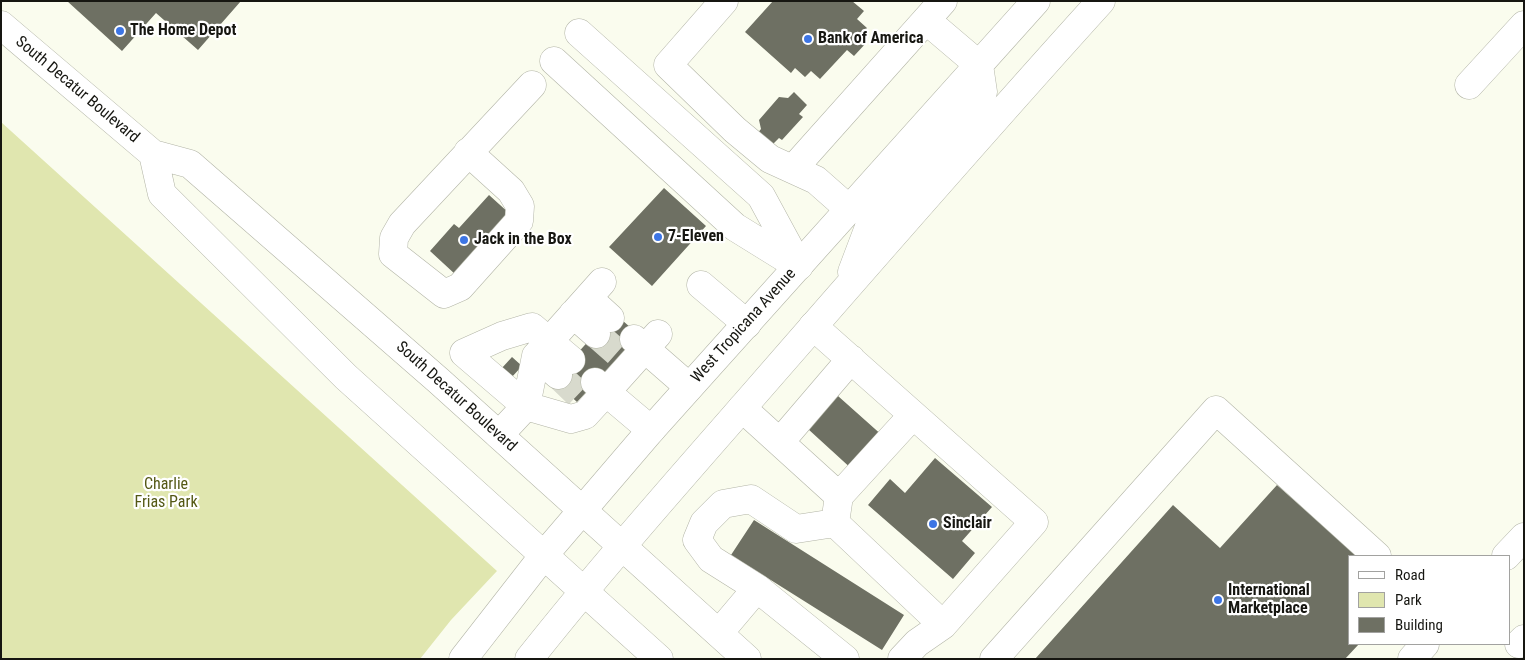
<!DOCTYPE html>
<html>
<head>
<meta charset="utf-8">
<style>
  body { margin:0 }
  #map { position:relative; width:1525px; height:660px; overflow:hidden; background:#fafcee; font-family:"Roboto Condensed",sans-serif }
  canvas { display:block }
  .frame { position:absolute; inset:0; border:2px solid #161611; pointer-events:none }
  .legend { position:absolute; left:1348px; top:555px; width:162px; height:90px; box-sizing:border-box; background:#fff; border:1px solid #a2a2a0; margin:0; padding:6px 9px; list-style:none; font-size:15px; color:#161611 }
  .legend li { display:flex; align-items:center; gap:10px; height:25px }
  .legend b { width:25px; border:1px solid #a2a2a0 }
</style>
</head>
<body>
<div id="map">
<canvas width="1525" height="660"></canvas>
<div class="frame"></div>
<ul class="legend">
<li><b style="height:6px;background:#fff"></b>Road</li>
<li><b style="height:14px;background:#e0e6af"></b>Park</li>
<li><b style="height:14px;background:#6e7063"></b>Building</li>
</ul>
</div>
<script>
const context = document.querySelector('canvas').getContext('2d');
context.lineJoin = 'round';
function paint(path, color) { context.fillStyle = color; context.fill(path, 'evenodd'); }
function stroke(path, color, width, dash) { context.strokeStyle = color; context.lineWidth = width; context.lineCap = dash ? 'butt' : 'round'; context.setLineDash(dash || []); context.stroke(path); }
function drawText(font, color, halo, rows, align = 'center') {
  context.font = font + ' "Roboto Condensed",sans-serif'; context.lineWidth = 4.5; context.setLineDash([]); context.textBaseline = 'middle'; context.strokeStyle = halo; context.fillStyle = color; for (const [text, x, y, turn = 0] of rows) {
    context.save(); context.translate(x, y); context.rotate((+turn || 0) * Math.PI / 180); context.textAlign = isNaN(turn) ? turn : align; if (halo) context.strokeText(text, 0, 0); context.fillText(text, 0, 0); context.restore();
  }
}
paint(new Path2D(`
  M1 122 497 571 451 620 420 659H1Z`), '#e0e6af');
paint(new Path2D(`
  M67 1H241L198 50 156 13 122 51Z
  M773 1H852L864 11 857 19 867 28 860 36 867 42 854 56 847 50 820 79 811 71 805 77 795 68 791 73 745 32Z
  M794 92 807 105 799 114 803 117 782 140 779 138 770 147 756 135 761 129 759 120 779 97 788 98Z
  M664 188 706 226 652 286 609 247Z
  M489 195 510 214 456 275 430 251 454 224 459 228Z
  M614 313 639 335 577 402 553 380Z
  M512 357 522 366 511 378 501 369Z
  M838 396 884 437 854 471 808 429Z
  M935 458 992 507 962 541 975 553 953 579 868 505 890 479 905 493Z
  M1277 485 1357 556H1349V644H1359L1345 659H1035L1173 505 1220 548Z
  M754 520 904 615 882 650 731 555Z`), '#6e7063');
stroke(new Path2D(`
  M596 334 620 355
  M558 375 581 397`), '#d8dacd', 28, [28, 14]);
const minor = new Path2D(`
  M724 1 668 65 735 130 770 159 816 180 850 210
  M926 20 979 65
  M579 33 761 196 799 266
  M554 61 735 227 798 266
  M1469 85 1524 25
  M468 152 511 191 520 206 519 221 460 287 444 294 393 254 394 238 402 224 532 85
  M793 169 943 1
  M701 285 747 324
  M588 298 610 318
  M573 314 596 334
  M634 339 689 387
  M536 356 558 375
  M595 382 606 392 658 334
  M526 406 464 353 502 336 532 327 571 360
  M526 406 536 356 602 282
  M742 408 839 496 835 523 943 625 1034 522 813 326
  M499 435 526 406 571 419 585 415 606 392 651 430
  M780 442 851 359
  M839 496 913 415
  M1506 556 1524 537
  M757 588 711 559 697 540 704 523 723 504 751 499 796 529 835 523
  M719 633 757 588 845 659
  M1519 644 1524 639
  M902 659 917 643 943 625
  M994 659 1216 410 1377 556
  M1412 659 1425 644`);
const major = new Path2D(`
  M1 25 153 154 190 164 439 381 747 659
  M153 154 162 194 346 377 659 659
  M852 272 869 227 977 103 983 92 979 65
  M463 659 544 555 651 430 1036 1
  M529 659C602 567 679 480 756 392 870 261 984 130 1101 1`);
stroke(minor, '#b2b4a6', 29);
stroke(major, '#b2b4a6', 29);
stroke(minor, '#fff', 28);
stroke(major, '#fff', 28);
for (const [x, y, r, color] of [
  [120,31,5,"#3d75e4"],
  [808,39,5,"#3d75e4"],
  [658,237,5,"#3d75e4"],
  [464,240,5,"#3d75e4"],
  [933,524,5,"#3d75e4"],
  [1218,600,5,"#3d75e4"]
]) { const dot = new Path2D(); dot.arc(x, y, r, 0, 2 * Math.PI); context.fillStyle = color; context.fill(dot); stroke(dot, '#fff', 2); }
drawText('bold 16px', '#161611', '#fff', [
  ["The Home Depot",130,31],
  ["Bank of America",818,39],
  ["7-Eleven",668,237],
  ["Jack in the Box",474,240],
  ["Sinclair",943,524],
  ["International",1228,591],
  ["Marketplace",1228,609]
], 'left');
drawText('16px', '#161611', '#fff', [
  ["South Decatur Boulevard",77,90,40],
  ["West Tropicana Avenue",744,326,-48],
  ["South Decatur Boulevard",456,397,42]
]);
drawText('16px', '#545815', '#fff', [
  ["Charlie",166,485],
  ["Frias Park",166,503]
]);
</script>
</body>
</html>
